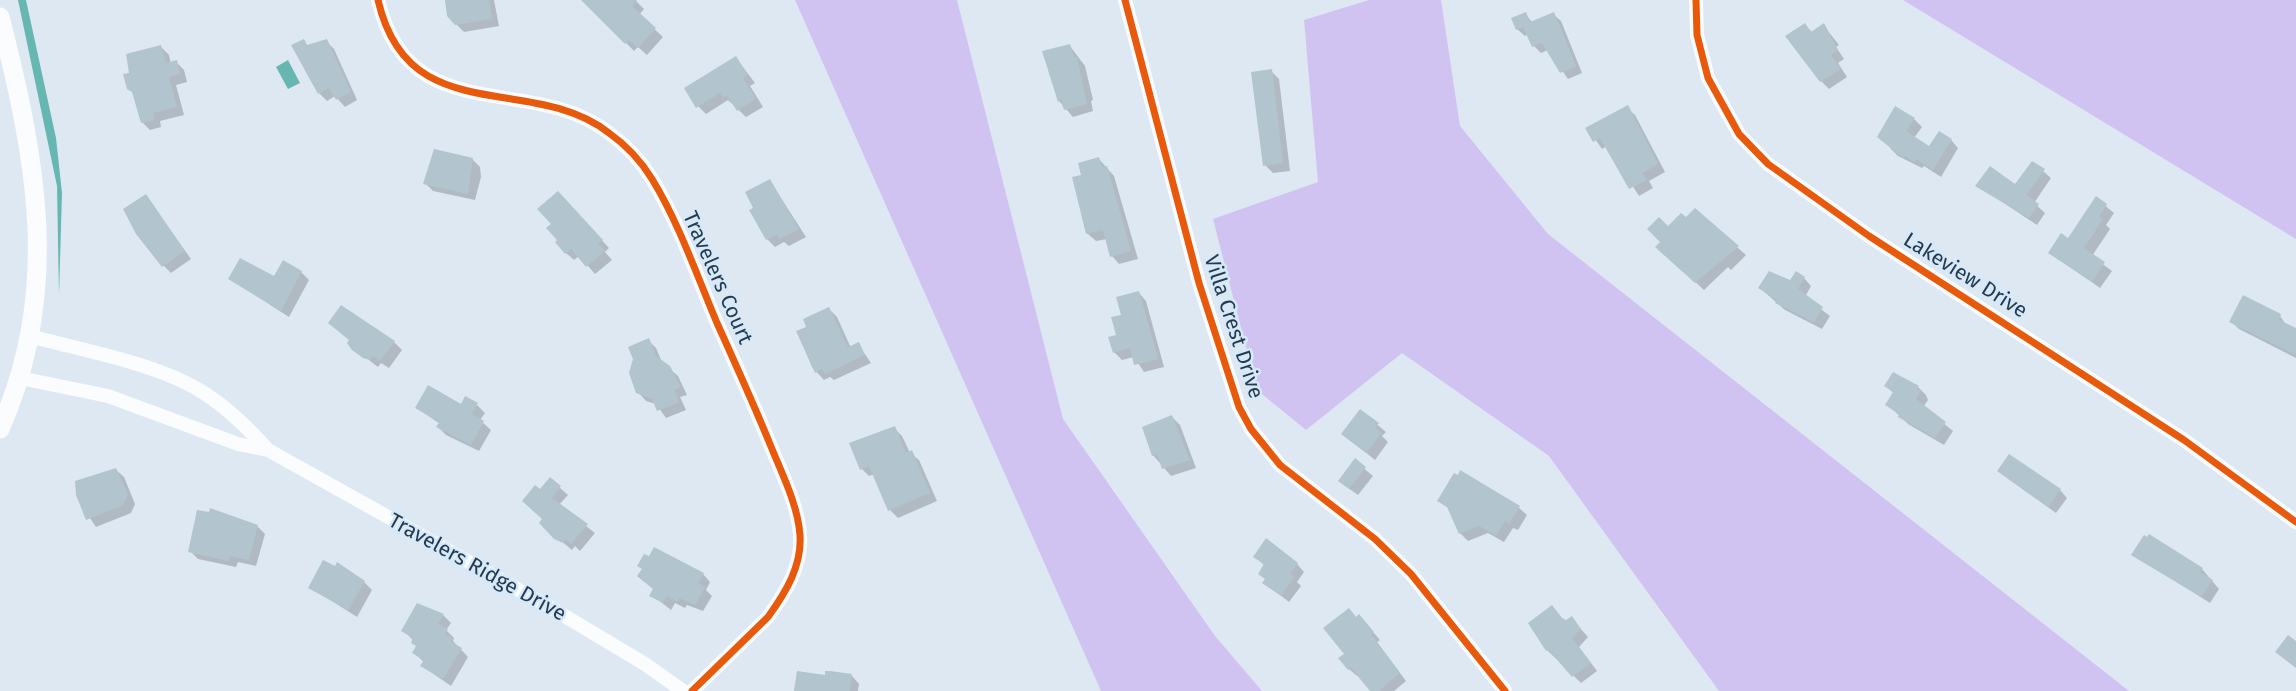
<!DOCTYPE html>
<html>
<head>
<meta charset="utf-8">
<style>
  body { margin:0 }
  canvas { display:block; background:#dde8f2 }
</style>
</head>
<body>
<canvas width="2296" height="691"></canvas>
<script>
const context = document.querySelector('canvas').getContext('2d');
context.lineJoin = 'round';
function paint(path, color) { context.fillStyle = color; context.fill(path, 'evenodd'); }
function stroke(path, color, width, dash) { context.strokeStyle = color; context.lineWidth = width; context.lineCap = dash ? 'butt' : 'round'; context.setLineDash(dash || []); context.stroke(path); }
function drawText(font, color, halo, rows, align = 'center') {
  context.font = font + ' "Fira Sans",sans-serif'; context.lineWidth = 5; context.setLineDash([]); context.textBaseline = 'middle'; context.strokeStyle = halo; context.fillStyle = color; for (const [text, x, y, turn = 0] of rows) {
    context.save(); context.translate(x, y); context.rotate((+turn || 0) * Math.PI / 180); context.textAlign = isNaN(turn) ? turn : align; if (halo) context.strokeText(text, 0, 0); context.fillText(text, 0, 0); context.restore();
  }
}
paint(new Path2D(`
  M795 0H957L1063 419 1215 636 1262 691H1101Z
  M1369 0H1441L1460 126 1548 234 2129 691H1719L1549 456 1402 353 1306 430 1257 390 1213 219 1318 182 1304 20Z
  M1903 0H2296V239Z`), '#d1c3f1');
paint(new Path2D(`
  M18 0H26L56 138 62 193 59 295 57 186Z
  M288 60 300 83 288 89 276 67Z`), '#66b7b2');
paint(new Path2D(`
  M446 0H494L499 26 464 32 456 24Z
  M593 0H635L644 9 639 15 663 37 647 55 638 47 634 51 589 5Z
  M1525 14 1533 23 1553 14 1561 21 1582 73 1568 79 1548 50 1541 53 1534 46 1528 34 1525 36 1517 29Z
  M1805 25 1813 33 1824 26 1839 45 1836 47 1844 59 1838 63 1847 77 1829 89 1821 81Z
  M303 41 309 47 326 41 334 49 357 100 345 107 335 96 327 101 319 93Z
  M1070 46 1085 66 1093 100 1091 101 1093 111 1073 117 1059 101Z
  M161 47 169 55 171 64 176 62 184 70 187 82 176 85 184 115 160 121 161 127 150 130 142 122 131 74Z
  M736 58 755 83 750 86 763 107 746 117 728 100 706 114 698 106Z
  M1271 71 1279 79 1290 171 1273 173 1265 165Z
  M1627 108 1635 115 1665 172 1649 181 1653 188 1639 196 1607 146 1602 149 1588 129Z
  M1914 119 1922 127 1914 138 1929 148 1951 140 1958 148 1941 177 1924 166 1922 168 1898 156 1890 148Z
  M472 159 480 167 481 177 475 200 433 191 425 183Z
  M1099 159 1114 176 1138 259 1119 264 1112 256 1107 239 1096 241 1088 234 1074 178 1084 176Z
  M2043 171 2051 178 2034 203 2045 213 2037 225 1978 186 2016 187Z
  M770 181 806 237 789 246 784 242 775 247 767 239 755 208Z
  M146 196 191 259 171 273 163 265Z
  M2096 198 2114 213 2106 225 2110 229 2092 256 2112 271 2100 288 2050 253 2068 240Z
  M566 201 609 248 605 252 612 260 595 274 579 256 574 260 566 253Z
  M1695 210 1746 255 1731 270 1728 267 1704 290 1665 254 1662 242 1668 228 1686 220Z
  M301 272 309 280 289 317 230 279 275 278Z
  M1804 278 1811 286 1805 297 1830 316 1822 329 1785 310 1760 288Z
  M1139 293 1146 301 1164 367 1144 372 1134 357 1122 360 1114 352 1123 316Z
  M829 309 837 317 851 348 858 344 871 363 834 380 830 377 824 380 812 367 798 332 809 327Z
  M2280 316 2287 326 2296 330V358L2239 329 2232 322Z
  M648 340 656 348 662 362 678 376 687 395 680 397 686 410 666 418 656 404 646 401 638 392Z
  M394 342 402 350 389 368 381 363 378 367 357 351Z
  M1887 386 1918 387 1926 395 1928 400 1923 407 1953 431 1944 445 1908 424 1887 404 1894 394Z
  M477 405 485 413 480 420 491 430 479 451 446 435 438 427 440 424 417 408Z
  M1361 411 1386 432 1382 436 1388 442 1375 460 1343 434Z
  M1172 417 1180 425 1196 468 1171 476 1153 455Z
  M894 428 902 436 910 453 919 460 937 501 898 518 890 510 875 474 869 476 862 469Z
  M1355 461 1373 476 1358 495 1348 488Z
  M116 470 124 477 135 504 131 513 96 527 86 512Z
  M2007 478 2060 490 2067 498 2056 513Z
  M551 480 568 495 559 505 595 533 580 551 575 546 572 550 549 531 544 520 541 491Z
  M1439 501 1519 508 1527 515 1518 530 1513 528 1504 542 1488 533 1468 541 1460 533 1451 510Z
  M257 526 265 534 256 566 238 562 236 567 198 559 190 551Z
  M2133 554 2202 569 2219 589 2210 603Z
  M1256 557 1297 564 1304 572 1297 582 1301 586 1289 602 1265 583V566Z
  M703 574 710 582 706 590 712 596 703 611 687 605 685 608 675 603 671 610 652 595Z
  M364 582 372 590 357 617 310 587Z
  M1552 607 1564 621 1571 618 1588 637 1579 647 1597 671 1581 683 1547 650Z
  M443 615 451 623 446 630 454 638 453 641 468 657 451 686 422 666 424 662 414 653 417 647 414 641 404 631Z
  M1356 618 1366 624 1380 640 1377 642 1406 681 1394 691H1372L1359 675 1357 676 1349 669 1347 654Z
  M852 676 859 684 858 691H798L826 677Z`), '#0003');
paint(new Path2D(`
  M445 0H489L492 19 455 25 447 16Z
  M581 0H637L632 6 656 28 638 48 629 40 625 44Z
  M1526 12 1530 22 1554 12 1576 66 1560 73 1542 43 1532 47 1523 27 1516 30 1511 18Z
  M1805 23 1811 32 1824 23 1838 50 1831 55 1841 69 1820 82 1785 36Z
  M304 39 307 45 327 39 351 92 336 100 329 88 318 94 291 45Z
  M1070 44 1074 57H1077L1087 104 1064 110 1061 100 1058 102 1042 51Z
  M161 45 166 63 177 60 180 74 169 77 177 107 153 113 155 120 141 123 132 92 127 89 123 74 129 73 126 54Z
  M736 56 748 75 743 78 756 99 737 111 727 95 723 98 720 93 696 108 684 88Z
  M1272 69 1283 163 1263 166 1251 72Z
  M1628 105 1658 164 1642 173 1647 180 1629 189 1600 138 1593 142 1585 128Z
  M1895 106 1915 118 1906 131 1929 146 1939 131 1952 139 1933 170 1916 159 1914 162 1905 156 1903 158 1877 137Z
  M434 149 473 158 468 194 423 184Z
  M1099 157 1102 167 1107 166 1131 251 1110 257 1103 230 1086 234 1072 177 1081 175 1078 163Z
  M2032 161 2045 169 2026 195 2039 204 2029 218 1975 186 1990 166 2015 184Z
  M770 179 799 229 779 239 777 234 766 240 749 210 753 208 745 192Z
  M558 191 603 240 598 243 605 251 586 267 571 249 565 254 555 242 557 240 546 228 551 224 537 209Z
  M146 194 185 251 162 267 136 234 123 209Z
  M2096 196 2107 204 2099 217 2103 219 2084 248 2105 262 2092 282 2048 253 2061 233 2068 238Z
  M1695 208 1739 246 1695 283 1655 247 1660 242 1647 229 1659 217 1668 226 1681 213 1686 217Z
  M240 258 274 276 283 260 302 271 281 311 228 279Z
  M1769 271 1790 280 1796 271 1805 277 1798 289 1823 307 1814 322 1775 303 1777 300 1758 288Z
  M1139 291 1158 359 1134 365 1130 348 1113 353 1108 337 1116 335 1111 317 1121 315 1116 297Z
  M2243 295 2281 314 2279 320 2296 328V355L2229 322Z
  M341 305 395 341 380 361 373 356 370 360 363 358 352 350 347 343 349 340 328 323Z
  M829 307 848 347 859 342 865 355 825 374 822 369 815 373 796 331 806 327 803 319Z
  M649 338 656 356 670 366 681 387 674 390 679 402 657 411 652 399 636 393 629 373 633 359 628 347Z
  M1893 372 1919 386 1917 389 1921 391 1916 399 1946 422 1935 438 1898 417 1899 414 1885 405 1893 392 1884 386Z
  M428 385 461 404 465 396 478 403 472 414 484 421 471 445 436 427 439 423 434 419 415 408Z
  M1360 409 1379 423 1375 428 1382 433 1366 453 1341 434Z
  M1172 415 1190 460 1162 469 1157 454 1152 456 1142 427Z
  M895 426 906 453 912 450 930 493 888 511 869 466 860 470 849 443Z
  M2009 454 2061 489 2048 507 1997 471Z
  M1355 458 1366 467 1349 489 1338 481Z
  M116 468 128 495 123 505 86 520 76 495 75 481Z
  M1460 470 1520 506 1509 524 1505 521 1496 536 1479 526 1459 534 1447 507 1437 501 1454 473 1458 475Z
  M550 477 561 486 552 498 588 524 571 544 566 540 563 543 554 539 539 523 542 519 522 501 535 485 540 489Z
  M210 508 258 525 249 560 230 556 229 561 188 552 197 510 209 512Z
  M2149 534 2203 568 2200 572 2213 580 2201 597 2131 555 2144 535 2147 537Z
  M1266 538 1298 563 1290 574 1294 577 1281 596 1262 583 1265 579 1258 574 1264 564 1253 557Z
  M654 547 704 573 698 583 705 587 695 605 679 598 677 602 667 596 663 603 649 596 653 589 637 576 642 569 637 566 644 554 649 556Z
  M323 560 335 566 337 562 365 581 348 610 308 588Z
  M417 603 444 614 438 624 448 629 445 634 453 639 451 642 462 648 443 679 420 666 424 660 412 653 416 646 411 643 413 638 401 631Z
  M1552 605 1562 618 1566 620 1572 616 1581 629 1572 638 1591 663 1572 677 1548 649 1546 651 1528 623Z
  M1349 608 1356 617 1359 614 1374 632 1371 634 1400 673 1379 691H1370L1351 668 1348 670 1338 658 1344 654 1323 628Z
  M2288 635 2296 641V668L2275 652Z
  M797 671 825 675V671H830L852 674 850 691H794Z`), '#b2c4ce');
stroke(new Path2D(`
  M378 0C408 131 531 72 609 133 626 145 641 161 652 179 679 223 697 276 717 323 736 365 755 407 772 449 783 476 798 506 800 535 802 566 786 592 768 617L692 691
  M1125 0 1199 283 1239 407 1251 429 1280 465 1375 539 1411 574 1505 691
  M1696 0 1697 35 1708 78 1739 134 1768 164 1869 236 2184 440 2296 522
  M30 336C84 351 157 363 204 393 229 409 248 428 268 450L553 609 645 664 683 691
  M20 378 108 396 238 444 268 450`), '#fafcfd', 14);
stroke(new Path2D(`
  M0 17C36 158 62 291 0 429`), '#fafcfd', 19);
stroke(new Path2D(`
  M378 0C408 131 531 72 609 133 626 145 641 161 652 179 679 223 697 276 717 323 736 365 755 407 772 449 783 476 798 506 800 535 802 566 786 592 768 617L692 691
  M1125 0 1199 283 1239 407 1251 429 1280 465 1375 539 1411 574 1505 691
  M1696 0 1697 35 1708 78 1739 134 1768 164 1869 236 2184 440 2296 522`), '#e8590c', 7);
drawText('21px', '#263a4b', '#d5e9fa', [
  ["Lakeview Drive",1965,276,32],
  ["Travelers Court",717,278,66],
  ["Villa Crest Drive",1233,327,72],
  ["Travelers Ridge Drive",477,568,29]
]);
</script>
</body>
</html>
